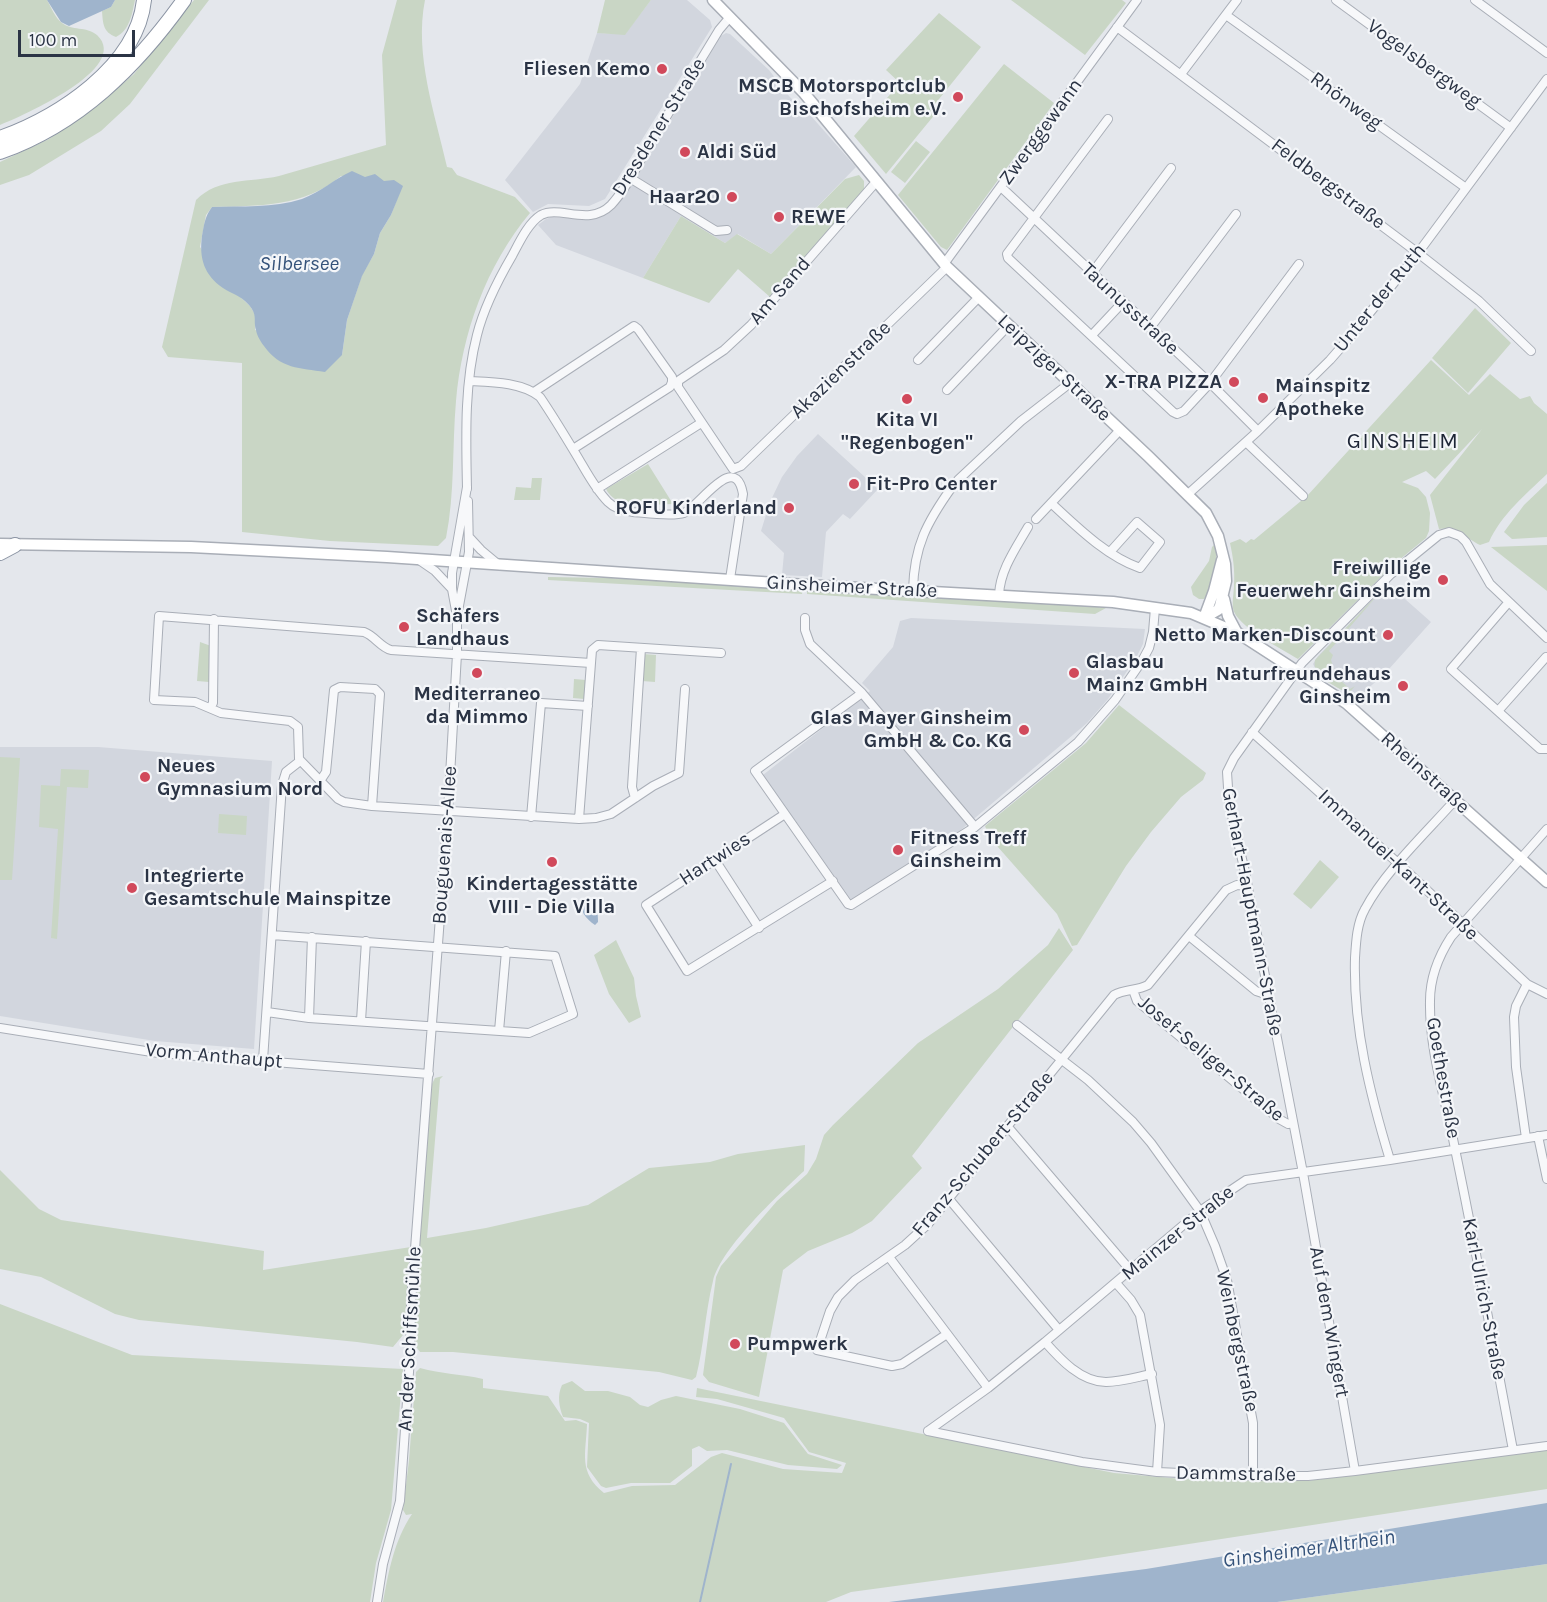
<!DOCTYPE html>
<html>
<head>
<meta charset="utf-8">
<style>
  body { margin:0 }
  #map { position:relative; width:1547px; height:1602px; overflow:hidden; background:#e4e7ec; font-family:Karla,sans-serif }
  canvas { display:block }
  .scale { position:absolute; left:18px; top:30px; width:117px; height:27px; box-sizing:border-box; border:3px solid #2b3445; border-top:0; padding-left:8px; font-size:18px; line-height:21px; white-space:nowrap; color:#2b3445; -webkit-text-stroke:4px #f4f6f9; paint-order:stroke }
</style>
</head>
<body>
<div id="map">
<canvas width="1547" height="1602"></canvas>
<div class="scale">100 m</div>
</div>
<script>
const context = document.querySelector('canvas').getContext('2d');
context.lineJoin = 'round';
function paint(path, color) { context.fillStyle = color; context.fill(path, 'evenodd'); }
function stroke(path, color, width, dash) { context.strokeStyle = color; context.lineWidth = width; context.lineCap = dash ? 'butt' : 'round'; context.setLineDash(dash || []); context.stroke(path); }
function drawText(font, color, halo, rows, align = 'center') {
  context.font = font + ' Karla,sans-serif'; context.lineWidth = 4.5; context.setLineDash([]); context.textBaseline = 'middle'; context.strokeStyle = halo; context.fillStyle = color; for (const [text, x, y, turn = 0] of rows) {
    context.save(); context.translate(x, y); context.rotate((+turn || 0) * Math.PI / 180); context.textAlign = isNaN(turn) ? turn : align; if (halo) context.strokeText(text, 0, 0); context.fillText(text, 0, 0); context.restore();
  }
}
paint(new Path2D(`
  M651 0H687L710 20 712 27 605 199 589 206 548 204 533 212 505 180 580 84 597 33 625 34Z
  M726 33 730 34 769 70 789 96 803 111 811 116 856 167 771 254 738 234 725 243 681 216 643 278 556 245 538 225 546 219 552 217 594 219 607 214 613 209 631 186 721 36Z
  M818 434 878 489 850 519 843 514 826 532 822 577 782 575 784 553 761 531 770 502 782 477 797 456Z
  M1388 584 1431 622 1389 669 1356 700 1318 674 1313 664 1318 656Z
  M911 618 1145 629 1143 644 1136 658 1108 699 1087 723 956 834 852 901 763 775 870 691 862 683 893 647 900 621Z
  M0 747H98L272 761 254 1049 155 1041 0 1016Z`), '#d2d6de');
paint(new Path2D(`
  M0 0H47C51 7 55 18 62 23 72 31 86 26 97 35 132 68 22 116 0 125Z
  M115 0H135C132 14 130 30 116 37 103 32 103 24 102 11L111 7Z
  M194 0H209L130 104 101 131 29 175 0 185V162L49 139 96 107 134 74Z
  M397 0H425C414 55 435 113 447 167L452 168 457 175 515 197 530 213C486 266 462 333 456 401 452 447 455 493 446 538L438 546 330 541 242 532V363L168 357 162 347 196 200C219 177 249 183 279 176 315 166 350 155 386 145L382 55ZM341 176 365 177 402 186 391 215 380 233 374 254 362 275 347 320 342 355 255 330 256 316 250 306 237 294 200 247 206 215 212 207C257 206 305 207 341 176Z
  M605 0H651L625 35 597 33Z
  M1011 0H1122L1126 3 1085 55Z
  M939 13 981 47 931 109 936 113 886 174 854 136 900 83 886 70Z
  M1004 64 1054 103 947 250 941 247 898 195Z
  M916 141 930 152 905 183 891 172Z
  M859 175 864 181V190L770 297 738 269 709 303 643 278 681 216 725 243 737 234 771 254 845 179Z
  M1475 308 1511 343 1468 393 1432 358Z
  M1431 360 1469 395 1490 374 1520 399 1530 396 1534 403 1547 414V474C1526 494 1501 515 1489 542L1480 545C1464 537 1459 527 1439 529L1430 495 1482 429 1435 479 1426 471 1402 482 1418 488 1426 497 1430 513 1429 531 1426 538 1393 565 1298 659C1284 650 1235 626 1233 608 1232 601 1234 592 1234 585 1235 570 1233 557 1230 543L1240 539 1246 543 1251 539 1254 540 1307 496Z
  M648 464 673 504C652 504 617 511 606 489Z
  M532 478H542L540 500H514L516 487 531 488Z
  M1547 483V537L1512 539 1504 532 1524 505Z
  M1215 544C1219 562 1214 584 1204 599H1199L1193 595 1191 587 1209 561 1212 547Z
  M1547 545V591L1491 547Z
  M548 577 610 578 803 589 802 594 548 580Z
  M807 589 1098 607 1106 608 1095 614 807 594Z
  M1382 590 1329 651 1333 655 1331 660 1333 666 1330 671 1350 689 1355 686 1348 694C1336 685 1311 678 1315 660Z
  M200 642 211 646 209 682 197 681Z
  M643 654 656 655 655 682 642 681Z
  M574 679 586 680 584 699 573 698Z
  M1119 705 1206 773 1203 780 1181 797 1151 832 1126 866 1077 945 1072 946 1057 914 990 838 985 826 1086 743Z
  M0 757 20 758 12 880H0Z
  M61 769 89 770 88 788 67 787 57 939 51 938 58 829 39 827 41 785 60 786Z
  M219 814 247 816 246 835 218 833Z
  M1320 860 1339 877 1311 909 1293 894Z
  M1059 928 1073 950 912 1156 922 1168 872 1221 852 1233 808 1251 783 1270 759 1397 709 1382 703 1375 716 1277 721 1266 777 1201 807 1174 816 1159 824 1135 833 1125 918 1043 998 989 1048 945Z
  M616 940 634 978 636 996 641 1017 629 1023 609 994 594 955Z
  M443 1076 440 1079 427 1238 486 1228 588 1205 649 1168 710 1162 738 1154 805 1145 804 1171C778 1195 721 1248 713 1281 705 1313 704 1346 696 1377L692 1380 659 1372 453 1352H420L412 1341 432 1084 435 1078Z
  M0 1170 39 1209 61 1220 264 1251 263 1270 411 1247V1277L403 1335 393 1347 357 1342 139 1320 115 1314 41 1277 0 1269Z
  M0 1304 132 1355 403 1369 391 1510 376 1563 370 1602H0Z
  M420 1368C441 1374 462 1374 483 1379V1388L548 1396 565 1421 576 1420 587 1424C586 1454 578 1472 604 1493L632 1486 675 1485 711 1457 722 1453 783 1469 842 1473 846 1463 809 1452 784 1418 717 1399 696 1397 697 1388 1114 1473 1183 1479 1306 1481 1547 1450V1489L1065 1563 851 1592 826 1602H383C389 1570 394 1541 412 1514L406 1515 403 1510 409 1460 416 1372Z
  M572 1381 585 1391H608L630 1397 640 1405 648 1407 661 1400 676 1396 740 1409 784 1423 808 1454 842 1465 837 1469 788 1465 727 1450 707 1451 699 1446 692 1449V1466L670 1483H631L606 1488 601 1486 587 1467 589 1423 580 1419 563 1417C559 1406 557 1396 562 1385Z
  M1547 1564V1602H1277Z`), '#c9d6c5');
paint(new Path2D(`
  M47 0H115L111 7 69 26 61 22Z
  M352 171 365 177 375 174 384 181 394 180 403 186 391 215 380 233 374 254 362 276 347 320 342 355 325 372C300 368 280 369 264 346 261 342 257 336 256 330 253 319 258 316 249 305 239 294 233 295 223 288 204 275 199 258 202 236 204 225 205 216 212 207 242 206 273 208 302 199 321 192 334 179 352 171Z
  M588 899C597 905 598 911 598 922L595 925C586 919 579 911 582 900Z
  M1547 1503V1564L1277 1602H889L1146 1569Z`), '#9fb4cc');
stroke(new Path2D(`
  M700 1602 731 1464`), '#9fb4cc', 2);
const minor = new Path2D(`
  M1336 0 1511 128
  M1475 0 1547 53
  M1226 15 1466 188
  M1117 27 1418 253 1479 301 1531 351
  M1181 74 1237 0
  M1108 119 1007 254 1008 258 1173 412 1177 414 1184 411 1210 383 1299 264
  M630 178 716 231 727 230
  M876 182 751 325 724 350 678 381V387L733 469 741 466 947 267
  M1001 187 1210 383 1258 431
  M944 264 1137 0
  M1092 273 1171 168
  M1150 328 1236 214
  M1092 335 1123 302
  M918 360 978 298
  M469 381C491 382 522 382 540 397 553 416 565 436 577 456 586 471 595 489 608 502 614 508 624 511 633 512 646 513 672 517 684 513 700 506 735 450 743 494L730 579
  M947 390 1008 326
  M534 392 634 326 638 329 672 377V382L670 387 573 449
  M1246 442 1303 496
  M958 480 1021 421 1070 383
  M467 489C466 438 464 385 477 335 484 307 498 280 512 256 519 243 528 223 541 215 560 205 589 227 611 205 626 189 637 166 648 147 672 108 695 69 719 30L730 17
  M597 489 701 423
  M1187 495 1258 431 1330 360 1351 336 1418 253 1547 79
  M1051 503C1077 527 1106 556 1140 568L1160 542 1137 522 1110 552
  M1036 519 1120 430
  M469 537 481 550 499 565
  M419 560 435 571 452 589
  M913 590C914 546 927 522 952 487
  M999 595C1000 570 1016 548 1028 527
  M1508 603 1451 669 1540 749H1547
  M458 611 469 552 468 501
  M805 618V630L810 644 862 693 975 827
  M685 689 679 773 653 786 611 814 596 818 579 819 372 806 344 802 338 799 299 759 298 727 290 721 221 713 195 702 154 700 159 616 364 632C375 636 380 647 391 650L591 663 592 650 598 645 721 653
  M862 693 755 771 848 904 851 905 975 827 1078 742 1115 700 1142 661 1149 648 1153 632 1155 608
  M210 708 213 703 214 619
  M1498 711 1546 657
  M1252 732 1399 864 1527 984 1547 994
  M320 781 326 772 334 690 340 687 375 689 380 694 372 806
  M635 798 632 787 641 648
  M785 814 646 905 687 971 833 881
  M531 817 541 703 588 706
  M579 819 591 663
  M715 860 759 928
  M1189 936 1256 991 1262 993H1267
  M1133 990 1137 1001 1279 1119 1288 1124 1293 1123
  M267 1012 309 1018 529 1033 573 1014 555 956 272 935
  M309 1018 312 937
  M361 1021 366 941
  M1017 1025 1088 1080 1133 1122 1151 1143 1200 1211 1215 1246 1227 1280 1253 1423V1476
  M0 1028 158 1053 429 1074
  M499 1031 506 951
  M263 1060 282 785 286 772 300 761
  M1008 1127 1131 1271
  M1538 1136 1547 1179
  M1526 1138 1516 1067 1514 1017 1516 1006 1527 984
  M1390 1160C1370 1094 1353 1027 1355 958 1356 941 1357 923 1365 909 1385 871 1427 832 1456 799
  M949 1199 1059 1330
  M889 1257 988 1388
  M1116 1283 1131 1300 1140 1315 1160 1425 1157 1472
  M947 1334 902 1364 892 1366 817 1350 830 1311 838 1297 855 1280 905 1245 928 1224 1114 995C1124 989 1137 991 1148 985L1226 890 1237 885 1246 886
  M1045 1342C1060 1359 1081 1382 1106 1382 1121 1382 1137 1377 1152 1374
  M928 1431 988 1388 1045 1342 1200 1211 1246 1180 1390 1160 1547 1135
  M928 1431 1082 1462 1157 1472 1253 1476H1308L1355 1471 1547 1446
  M1513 1450C1494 1350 1476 1249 1455 1149 1446 1100 1429 1051 1430 1001 1430 977 1438 957 1451 937L1547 829
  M1355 1471 1303 1173 1245 872 1229 803 1227 772 1234 758 1302 663 1391 574 1439 535 1449 532 1460 536 1466 542 1490 584 1547 638
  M377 1602 383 1564 400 1501 410 1358 411 1302 448 811 457 654V616L452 589V573L467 487`);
const secondary = new Path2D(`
  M713 0 804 93 947 267 1148 456 1206 513 1218 536 1225 564 1226 581 1220 606 1218 610 1204 618
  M0 544 191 547 387 557 806 585 1113 602 1191 613 1238 633 1346 703 1547 882
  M1224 599 1228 616 1237 633
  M1204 618 1214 591 1222 560`);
const motorway = new Path2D(`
  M0 138C58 117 137 67 144 0
  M0 152C79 124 136 67 184 0
  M0 553 15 545`);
stroke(minor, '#a9aeb7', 10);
stroke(secondary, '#a9aeb7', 13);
stroke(motorway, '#8b94a3', 16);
stroke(minor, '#f7f8fa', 8);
stroke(secondary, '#fff', 10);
stroke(motorway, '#fff', 14);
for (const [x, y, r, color] of [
  [662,69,6,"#d1495b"],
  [958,97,6,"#d1495b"],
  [685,152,6,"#d1495b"],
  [732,197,6,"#d1495b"],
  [779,217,6,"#d1495b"],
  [1234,382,6,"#d1495b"],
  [1263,398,6,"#d1495b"],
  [907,399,6,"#d1495b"],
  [854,484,6,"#d1495b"],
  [789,508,6,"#d1495b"],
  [1443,580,6,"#d1495b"],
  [404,627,6,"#d1495b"],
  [1388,635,6,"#d1495b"],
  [477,673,6,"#d1495b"],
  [1074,673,6,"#d1495b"],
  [1403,686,6,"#d1495b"],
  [1024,730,6,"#d1495b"],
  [145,777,6,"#d1495b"],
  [898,850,6,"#d1495b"],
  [552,862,6,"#d1495b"],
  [132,888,6,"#d1495b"],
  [735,1344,6,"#d1495b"]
]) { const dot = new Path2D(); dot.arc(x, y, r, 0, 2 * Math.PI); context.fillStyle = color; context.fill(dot); stroke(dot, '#f4f6f9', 2); }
drawText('20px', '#2b3445', '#f4f6f9', [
  ["Vogelsbergweg",1424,64,36],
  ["Rhönweg",1346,101,36],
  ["Dresdener Straße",659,127,-58],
  ["Zwerggewann",1041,132,-54],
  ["Feldbergstraße",1328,184,37],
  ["Am Sand",780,291,-49],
  ["Unter der Ruth",1380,298,-51],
  ["Taunusstraße",1130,309,43],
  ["Leipziger Straße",1054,368,43],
  ["Akazienstraße",841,370,-44],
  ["Ginsheimer Straße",852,587,3],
  ["Rheinstraße",1425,773,42],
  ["Bouguenais-Allee",445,845,-86],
  ["Hartwies",715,859,-33],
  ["Immanuel-Kant-Straße",1398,865,43],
  ["Gerhart-Hauptmann-Straße",1252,912,79],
  ["Vorm Anthaupt",214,1056,5],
  ["Josef-Seliger-Straße",1211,1059,40],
  ["Goethestraße",1443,1078,80],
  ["Franz-Schubert-Straße",983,1154,-50],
  ["Mainzer Straße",1178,1233,-39],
  ["Karl-Ulrich-Straße",1484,1299,79],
  ["Auf dem Wingert",1329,1322,80],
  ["An der Schiffsmühle",410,1339,-87],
  ["Weinbergstraße",1237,1341,78],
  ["Dammstraße",1236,1474,1]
]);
drawText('bold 20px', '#2b3445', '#f4f6f9', [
  ["Fliesen Kemo",650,69,"right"],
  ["MSCB Motorsportclub",946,86,"right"],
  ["Bischofsheim e.V.",946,109,"right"],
  ["Aldi Süd",697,152],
  ["Haar2O",720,197,"right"],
  ["REWE",791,217],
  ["X-TRA PIZZA",1222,382,"right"],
  ["Mainspitz",1275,386],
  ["Apotheke",1275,409],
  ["Kita VI",907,420,"center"],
  ["\"Regenbogen\"",907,443,"center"],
  ["Fit-Pro Center",866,484],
  ["ROFU Kinderland",777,508,"right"],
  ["Freiwillige",1431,568,"right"],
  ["Feuerwehr Ginsheim",1431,591,"right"],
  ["Schäfers",416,616],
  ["Landhaus",416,639],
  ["Netto Marken-Discount",1376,635,"right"],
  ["Glasbau",1086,662],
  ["Mainz GmbH",1086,685],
  ["Naturfreundehaus",1391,674,"right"],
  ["Ginsheim",1391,697,"right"],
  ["Mediterraneo",477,694,"center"],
  ["da Mimmo",477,717,"center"],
  ["Glas Mayer Ginsheim",1012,718,"right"],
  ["GmbH & Co. KG",1012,741,"right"],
  ["Neues",157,766],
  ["Gymnasium Nord",157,789],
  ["Fitness Treff",910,838],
  ["Ginsheim",910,861],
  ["Integrierte",144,876],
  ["Gesamtschule Mainspitze",144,899],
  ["Kindertagesstätte",552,884,"center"],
  ["VIII - Die Villa",552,907,"center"],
  ["Pumpwerk",747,1344]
], 'left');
drawText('italic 21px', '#34527a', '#f4f6f9', [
  ["Silbersee",299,264],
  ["Ginsheimer Altrhein",1309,1549,-8]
]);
context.letterSpacing = '1.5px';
drawText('22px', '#1d2536', '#f4f6f9', [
  ["GINSHEIM",1403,442]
]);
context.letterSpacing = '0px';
</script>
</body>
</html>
